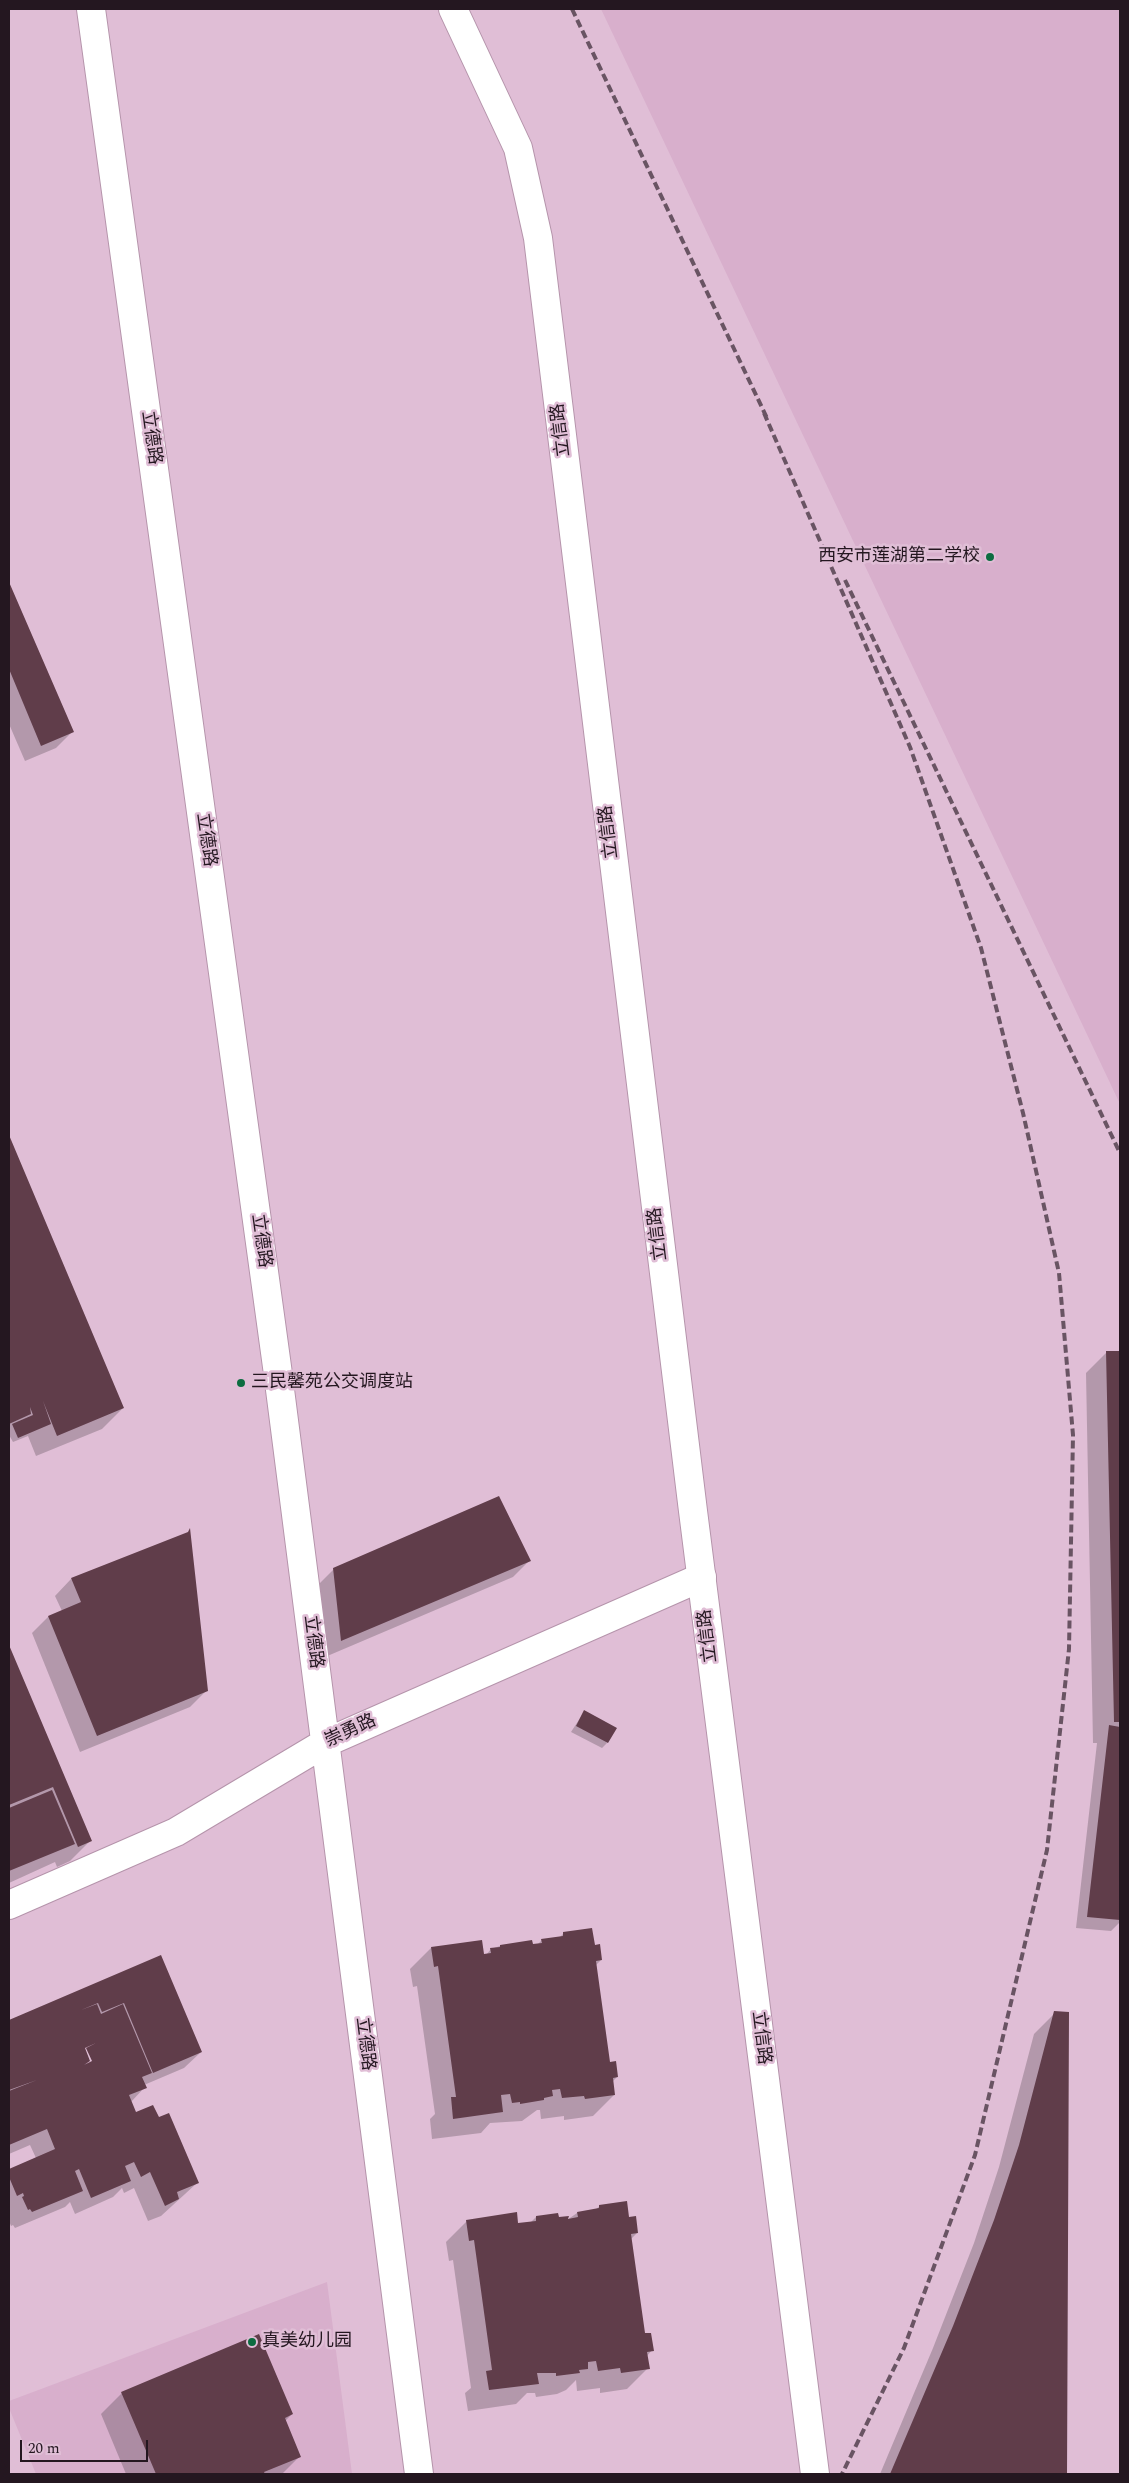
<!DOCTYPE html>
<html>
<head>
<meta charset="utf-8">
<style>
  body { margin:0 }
  #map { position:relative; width:1129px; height:2483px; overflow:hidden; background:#e0bed6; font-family:Spectral,serif }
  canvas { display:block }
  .frame { position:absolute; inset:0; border:10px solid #241720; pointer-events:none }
  .scale { position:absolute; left:20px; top:2440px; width:128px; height:22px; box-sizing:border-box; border:2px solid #241720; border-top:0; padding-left:6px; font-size:15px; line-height:18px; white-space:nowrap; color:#241720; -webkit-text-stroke:4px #e0bed6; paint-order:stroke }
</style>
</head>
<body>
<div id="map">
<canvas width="1129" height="2483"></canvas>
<div class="frame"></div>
<div class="scale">20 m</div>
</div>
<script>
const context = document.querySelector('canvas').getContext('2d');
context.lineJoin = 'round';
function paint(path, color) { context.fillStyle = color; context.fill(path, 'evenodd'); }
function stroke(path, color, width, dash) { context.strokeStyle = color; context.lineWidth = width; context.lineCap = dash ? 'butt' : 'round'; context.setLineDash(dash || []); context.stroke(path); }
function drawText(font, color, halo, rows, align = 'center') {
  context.font = font + ' Spectral,"Noto Sans SC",serif'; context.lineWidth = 5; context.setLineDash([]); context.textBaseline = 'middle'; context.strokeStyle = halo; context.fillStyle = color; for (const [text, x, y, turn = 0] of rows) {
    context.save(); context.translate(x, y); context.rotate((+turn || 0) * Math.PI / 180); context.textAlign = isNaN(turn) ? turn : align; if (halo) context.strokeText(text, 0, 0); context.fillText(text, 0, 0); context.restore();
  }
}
paint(new Path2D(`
  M601 9H1120V1104Z
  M327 2282 352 2474H36L9 2408V2401Z`), '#d8afcc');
paint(new Path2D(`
  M9 585 72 732 56 748 25 761 9 724Z
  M9 1138 123 1408 102 1429 36 1456 28 1436 13 1442 9 1435Z
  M1107 1352H1120V1922L1111 1931 1076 1928 1097 1743H1093L1086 1373Z
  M529 1561 513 1577 325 1657 317 1586 334 1569Z
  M71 1579 207 1690 190 1707 80 1752 32 1633 48 1617 62 1611 55 1596Z
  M9 1648 91 1840 70 1861 57 1867 55 1862 9 1883Z
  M584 1712 607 1743 602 1748 571 1732Z
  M564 1933 594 1946 601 1960 596 1965 609 2063 617 2077 612 2082 614 2095 593 2116 564 2120V2116L541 2119 540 2110H537L522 2121 490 2123 481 2133 432 2139 430 2119 435 2114 417 1986 413 1987 410 1969 431 1948 486 1955 491 1949 500 1946 537 1945 542 1940 559 1938Z
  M160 1957 201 2052 184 2068 144 2085 145 2087 130 2103 135 2114 197 2183 161 2216 148 2221 134 2188 124 2193 122 2188 113 2197 75 2214 70 2202 65 2207 15 2228 13 2225 11 2226 9 2221V2170L36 2158 30 2145 9 2154V2021ZM101 2040 93 2062 78 2066 83 2047Z
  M1055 2013H1068L1066 2474H880L933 2348 974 2243 999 2167 1034 2034Z
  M600 2206 628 2219 637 2233 631 2239 644 2335 652 2350 647 2356 648 2368 627 2389 600 2393V2388L577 2391 576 2380 566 2390 557 2394 536 2397 535 2393H527L516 2404 468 2411 465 2393 471 2388 453 2260 449 2261 446 2242 467 2221 517 2225 531 2222 536 2217 567 2220 577 2213 595 2210Z
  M122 2393 292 2414 285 2421 300 2456 282 2474H126L101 2414Z`), '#0003');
paint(new Path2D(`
  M9 582 74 732 41 746 9 669Z
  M9 1135 124 1408 57 1436 43 1401 51 1424 18 1438 12 1424 33 1415 30 1407 31 1414 9 1424Z
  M1106 1351H1120V1722H1114Z
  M499 1496 531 1561 341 1641 333 1568Z
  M190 1528 208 1691 97 1736 48 1616 81 1602 71 1578 188 1532Z
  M9 1645 92 1841 78 1847 53 1787 9 1805Z
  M584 1710 617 1728 608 1743 576 1726Z
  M1109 1725 1120 1727V1920L1087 1917Z
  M52 1790 75 1844 9 1871V1808Z
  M592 1928 595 1945 600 1944 602 1960 596 1961 610 2062 616 2061 618 2077 613 2078 615 2095 585 2099 584 2096 562 2098 560 2089 552 2090 553 2096 544 2098V2100L520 2104V2102L512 2103 510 2094 501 2095 503 2112 453 2119 451 2097H456L438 1966 434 1967 431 1947 482 1940 484 1954 491 1953 490 1948 500 1947V1945L532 1940 533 1944 542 1943 541 1939 563 1936V1932Z
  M161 1955 202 2052 153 2073 124 2003 102 2012 98 2003 81 2010 97 2004 101 2014 123 2004 152 2073 142 2077 147 2088 129 2095 136 2112 153 2105 159 2117 169 2113 199 2183 177 2192 179 2199 165 2206 150 2172 141 2177 134 2162 125 2166 131 2181 91 2198 79 2169 75 2171 83 2191 32 2212 30 2209 28 2210 22 2197 24 2196 23 2193 17 2196 9 2177V2169L55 2149 47 2129 9 2145V2091L37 2080 9 2090V2020ZM96 2043 86 2048 92 2061 84 2065 90 2061 85 2048Z
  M1054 2011 1069 2012 1067 2474H890L953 2326 994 2220 1019 2145Z
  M627 2201 629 2217 636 2216 638 2233 631 2234 645 2333H651L654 2351 647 2352 650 2369 621 2373 620 2368 598 2371 596 2361 588 2362V2369L579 2370 580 2373 556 2376V2373H537L539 2384 489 2390 486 2371 492 2370 474 2240 469 2241 466 2220 517 2212 518 2223 536 2221V2216L558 2213 559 2217 569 2216 568 2219 578 2217 577 2212 599 2208V2205Z
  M259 2334 293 2414 285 2418 301 2457 264 2472 265 2474H156L121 2392Z`), '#603d4a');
const minor = new Path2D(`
  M453 9 518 148 538 238 693 1511 815 2474`);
const tertiary = new Path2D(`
  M91 9 278 1374 419 2474
  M9 1905 176 1832 325 1743 702 1577`);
stroke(minor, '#b594ab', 30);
stroke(tertiary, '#b594ab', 30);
stroke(minor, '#fff', 28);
stroke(tertiary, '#fff', 28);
stroke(new Path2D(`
  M572 9 767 418
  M764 413 910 747 981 948 1023 1113 1059 1273 1073 1435 1069 1649 1047 1850 975 2155 904 2348 842 2474
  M845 580 1120 1153`), '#695463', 4, [8, 4]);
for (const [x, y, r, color] of [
  [990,557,5,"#0c6c40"],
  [241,1383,5,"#0c6c40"],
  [252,2342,5,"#0c6c40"]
]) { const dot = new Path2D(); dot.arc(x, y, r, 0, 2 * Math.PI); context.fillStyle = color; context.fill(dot); stroke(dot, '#e0bed6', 2); }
drawText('18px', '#241720', '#e0bed6', [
  ["立信路",562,430,-97],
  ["立德路",150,438,82],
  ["立信路",610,832,-97],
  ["立德路",205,840,82],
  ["立信路",659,1234,-97],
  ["立德路",260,1241,82],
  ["立信路",709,1636,-97],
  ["立德路",312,1642,83],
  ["崇勇路",351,1732,-25],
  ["立信路",760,2038,83],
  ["立德路",364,2044,83]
]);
drawText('18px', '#241720', '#e0bed6', [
  ["西安市莲湖第二学校",980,557,"right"],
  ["三民馨苑公交调度站",251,1383],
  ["真美幼儿园",262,2342]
], 'left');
</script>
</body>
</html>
